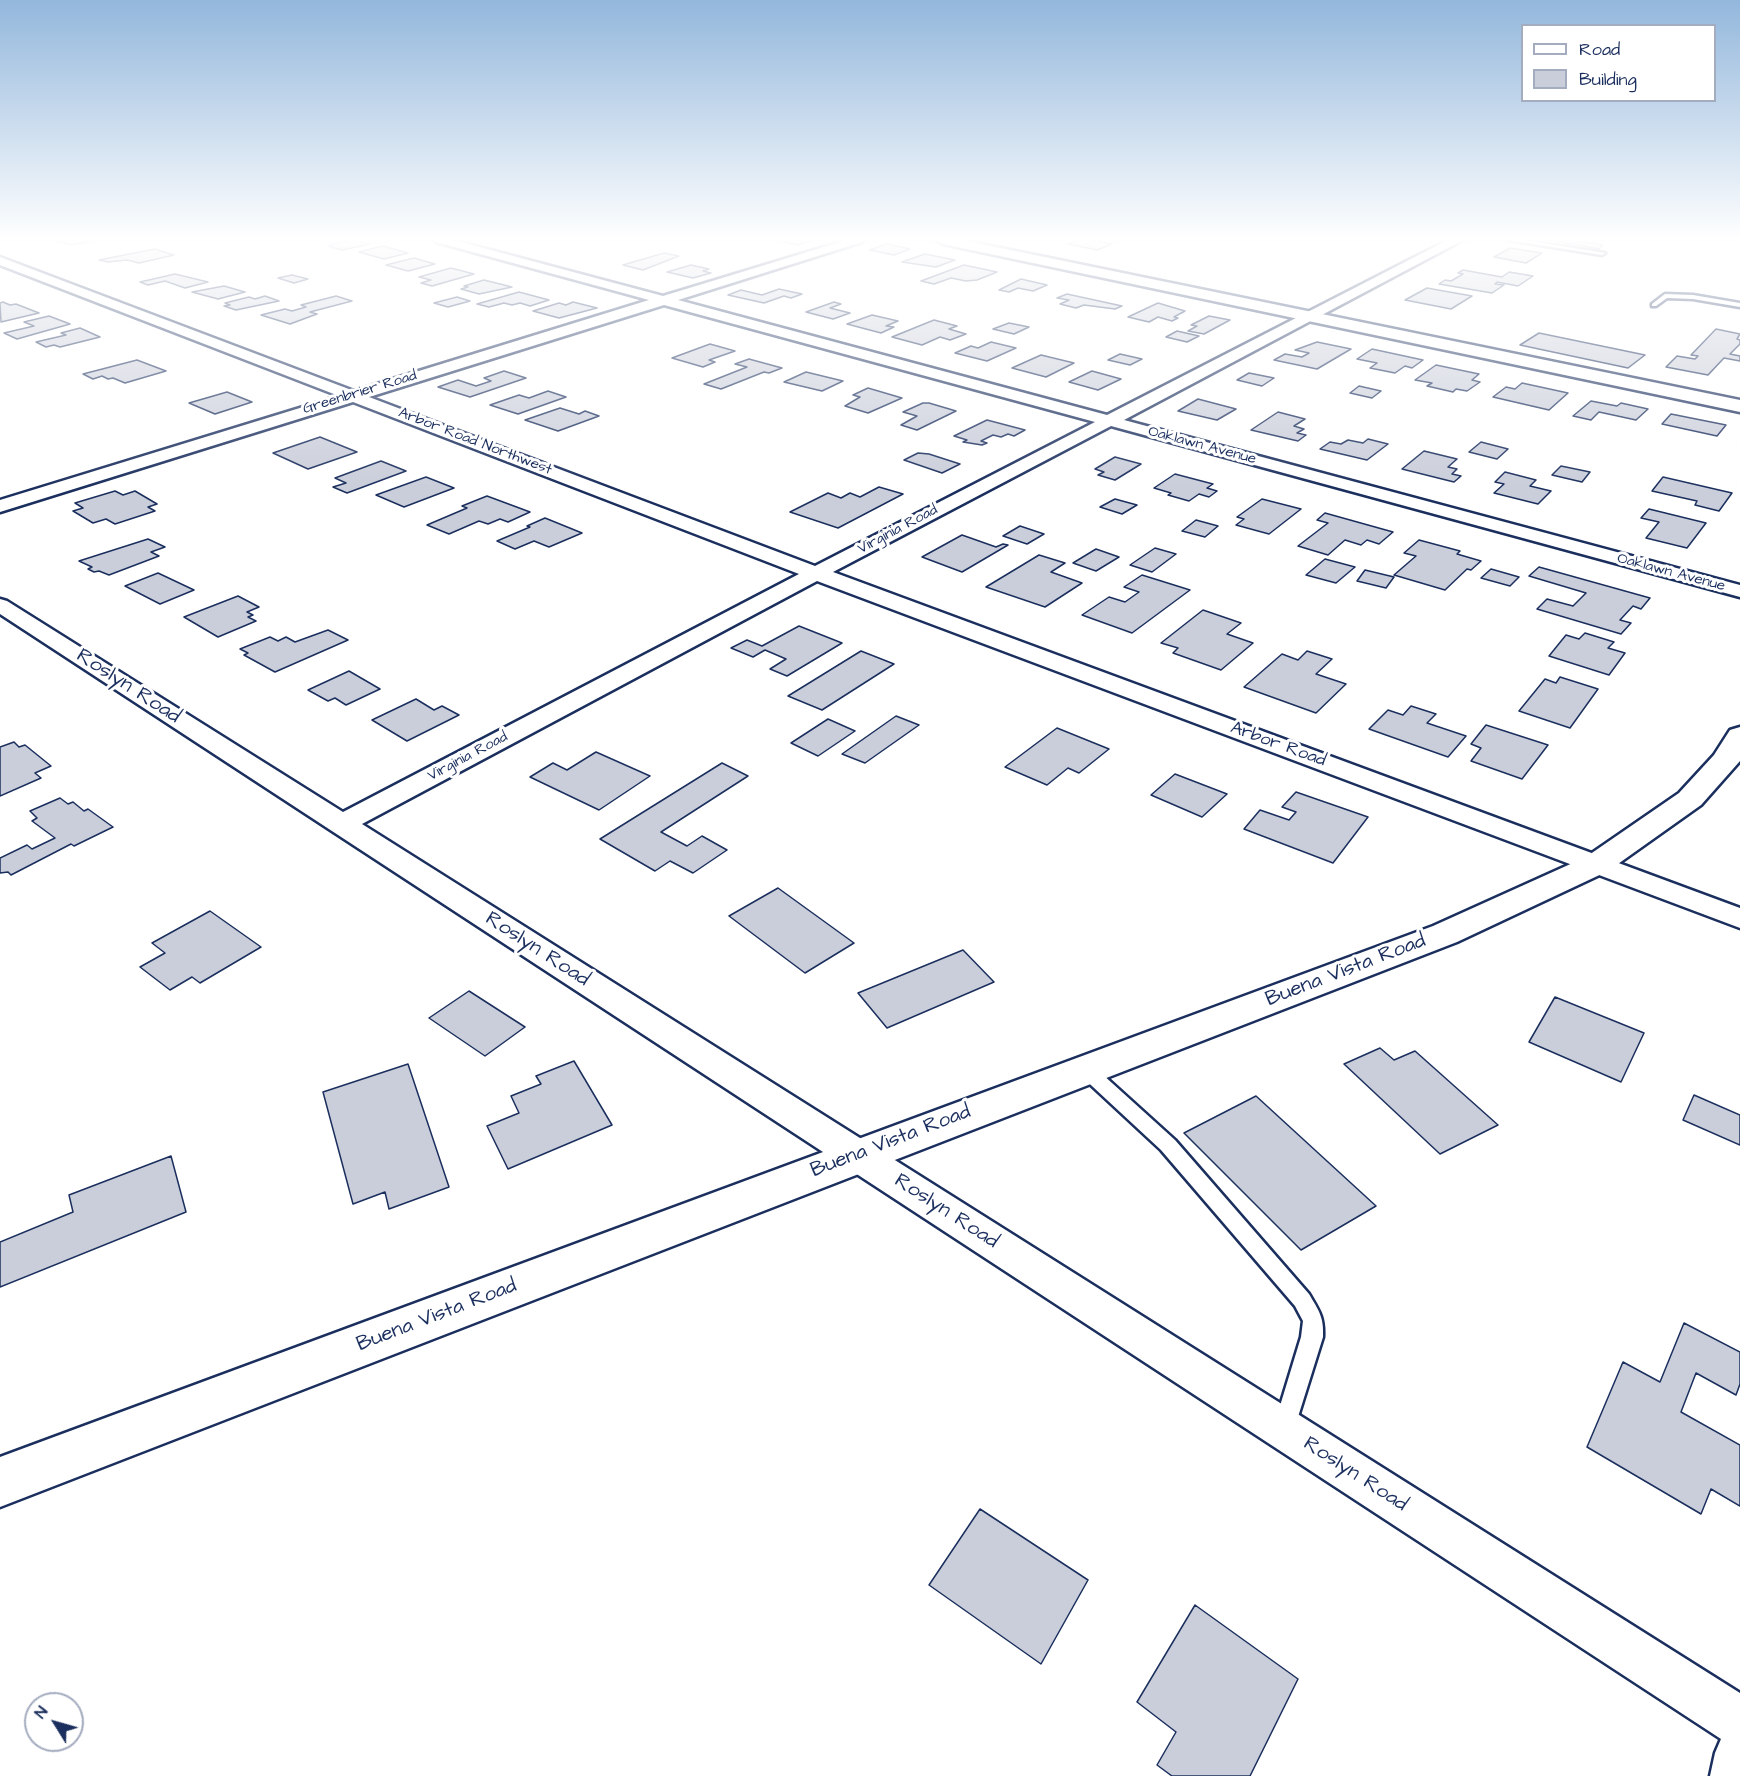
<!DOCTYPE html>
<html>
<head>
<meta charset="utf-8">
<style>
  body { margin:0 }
  #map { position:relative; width:1740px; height:1776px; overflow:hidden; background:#fff; font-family:"Architects Daughter",sans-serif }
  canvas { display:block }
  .legend { position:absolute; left:1521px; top:24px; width:195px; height:78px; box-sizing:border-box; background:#fff; border:2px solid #a4acbf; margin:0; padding:8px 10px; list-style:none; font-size:18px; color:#1b2f5e }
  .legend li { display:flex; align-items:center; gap:12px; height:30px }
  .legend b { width:30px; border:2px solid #a4acbf }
  .north { position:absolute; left:24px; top:1692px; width:60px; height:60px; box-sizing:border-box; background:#fff; border:2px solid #a4acbf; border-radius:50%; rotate:307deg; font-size:16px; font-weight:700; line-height:24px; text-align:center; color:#1b2f5e }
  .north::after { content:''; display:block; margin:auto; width:21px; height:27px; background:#1b2f5e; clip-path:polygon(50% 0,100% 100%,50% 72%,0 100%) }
</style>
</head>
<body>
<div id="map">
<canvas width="1740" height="1776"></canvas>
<ul class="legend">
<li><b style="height:8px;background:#fff"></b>Road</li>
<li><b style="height:16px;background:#caceda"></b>Building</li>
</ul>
<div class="north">N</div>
</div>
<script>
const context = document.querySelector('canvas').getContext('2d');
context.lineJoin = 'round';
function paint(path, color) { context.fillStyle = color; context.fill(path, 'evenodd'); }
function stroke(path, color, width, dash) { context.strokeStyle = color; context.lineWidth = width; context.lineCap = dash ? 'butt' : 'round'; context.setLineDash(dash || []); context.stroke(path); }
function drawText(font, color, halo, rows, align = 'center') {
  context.font = font + ' "Architects Daughter",sans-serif'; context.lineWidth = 6; context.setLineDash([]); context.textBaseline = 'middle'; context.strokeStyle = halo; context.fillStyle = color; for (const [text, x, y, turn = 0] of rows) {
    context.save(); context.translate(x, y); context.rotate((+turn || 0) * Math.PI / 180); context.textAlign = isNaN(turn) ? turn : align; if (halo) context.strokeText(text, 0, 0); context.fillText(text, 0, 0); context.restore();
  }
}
const building = new Path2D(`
  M54 240H99L71 245Z
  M348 240H356L370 244 342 250 328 246Z
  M775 240H814L798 245Z
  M1080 240H1090L1112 244 1097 250 1068 244Z
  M1551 240H1568L1603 245 1599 249Z
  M886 244 910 249 894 255 870 250Z
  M383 246 408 253 384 259 359 252Z
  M1510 248 1542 253 1526 263 1494 257Z
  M155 249 174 255 139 263 127 260 108 262 99 260Z
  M664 253 679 256 643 270 623 265Z
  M925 254 955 260 936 267 902 262Z
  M414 258 435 264 408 271 386 265Z
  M691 265 709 269 703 271 711 273 693 278 667 272Z
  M964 265 997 272 977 280 966 281 951 278 934 284 921 281Z
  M451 268 474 274 432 286 421 283 431 280 419 277Z
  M1463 270 1502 277 1509 272 1533 276 1518 286 1497 282 1495 284 1504 285 1492 293 1439 284 1445 280 1451 281 1463 274 1458 273Z
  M175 274 208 282 185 288 165 281 148 285 140 282Z
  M292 275 308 279 294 283 278 278Z
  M1021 279 1047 285 1033 291 1018 288 1009 292 999 290Z
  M484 280 512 287 479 294 461 289 468 287 464 286Z
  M224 286 245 292 218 299 192 292Z
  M1427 288 1472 296 1451 309 1405 300Z
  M779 289 802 294 791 298 784 296 764 303 728 295 741 290 762 295Z
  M519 292 549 300 530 306 520 303 512 305 504 303 489 307 477 304Z
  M1067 294 1122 306 1115 309 1084 305 1076 308 1060 304 1069 300 1057 298Z
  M265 296 279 301 236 310 224 306 230 305 225 303 249 297 255 299Z
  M336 296 352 301 310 312 317 314 290 324 261 315 285 309 292 311 306 307 301 305Z
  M457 297 470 301 448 307 434 303Z
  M3 302 10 305 16 304 39 313 1 322 0 303Z
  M573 302 597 308 559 318 533 311 559 303 566 305Z
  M834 302 841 304 830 308 850 313 833 319 806 312Z
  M1158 303 1185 311 1174 317 1178 318 1172 321 1158 317 1149 322 1128 317Z
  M872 315 898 321 886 326 894 327 881 333 847 324Z
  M49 316 70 324 17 339 4 333 34 326 24 322Z
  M1209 316 1230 320 1204 334 1188 331 1197 326 1191 325Z
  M934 320 957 326 949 329 966 334 950 340 940 337 922 345 892 337Z
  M1009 323 1029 327 1014 334 993 329Z
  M80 328 100 337 60 347 54 345 46 347 36 342 66 335 61 333Z
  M1716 329 1740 334 1737 339 1740 340V344L1730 354 1740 356V361L1724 358 1708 375 1666 367 1677 356 1695 359 1698 356 1691 355Z
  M1177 331 1199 336 1187 342 1166 337Z
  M1539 333 1645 355 1628 368 1520 345Z
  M991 342 1016 348 987 361 955 353 971 346 978 348Z
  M1317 342 1351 349 1317 369 1274 360 1285 354 1302 357 1309 353 1295 350Z
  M710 344 735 351 709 360 715 362 703 367 672 358Z
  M1372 349 1423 360 1412 368 1405 366 1395 373 1370 368 1377 363 1357 359Z
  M1120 354 1142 359 1130 365 1108 360Z
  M1041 355 1074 363 1046 377 1012 368Z
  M749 359 782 368 769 373 764 372 721 389 704 384 747 367 735 364Z
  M137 360 166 371 125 383 113 378 108 379 102 376 93 379 83 374Z
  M1436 365 1479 374 1472 380 1480 382 1467 391 1456 389 1453 392 1427 386 1432 383 1415 380Z
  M504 371 526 378 470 397 438 387 458 380 476 386 491 381 484 378Z
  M1092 371 1121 379 1098 390 1069 382Z
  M806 372 843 381 822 391 784 382Z
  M1249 373 1274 378 1262 386 1237 380Z
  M1522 383 1568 393 1549 410 1493 397 1506 387 1515 389Z
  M1359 386 1381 391 1372 398 1350 393Z
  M868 388 902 398 868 413 845 406 860 397 853 395Z
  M548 391 566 397 518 414 490 405 519 395 529 398Z
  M227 392 252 402 215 414 189 403Z
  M1198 399 1236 409 1217 420 1178 411Z
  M1591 401 1617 406 1621 403 1648 409 1636 420 1599 412 1591 420 1573 416Z
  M923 403H929L956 411 917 430 901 425 917 416 903 412Z
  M560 408 579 414 585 411 599 416 558 431 525 420Z
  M1278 412 1305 419 1294 426 1304 429 1297 433 1306 435 1298 441 1251 430Z
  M1671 414 1726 425 1717 436 1662 424Z
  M987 420 1025 430 1014 436 1008 434 1001 437 993 435 981 441 987 443 982 445 963 442 967 440 954 436Z
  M320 437 357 452 308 469 273 453Z
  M1368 439 1388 444 1367 460 1320 449 1330 442 1341 444 1348 440 1363 443Z
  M1481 442 1508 449 1497 459 1469 452Z
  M1424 451 1457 459 1448 467 1457 469 1452 474 1461 476 1454 482 1402 469Z
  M918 453 929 454 960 464 942 473 904 460Z
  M1115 457 1141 464 1115 480 1098 475 1104 472 1095 469Z
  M381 461 406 471 347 493 333 487 346 483 335 478Z
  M1561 466 1590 472 1582 482 1552 475Z
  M1505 472 1536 480 1530 486 1551 491 1538 504 1494 493 1504 484 1495 482Z
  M1175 474 1213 484 1207 488 1217 491 1209 497 1199 494 1189 501 1168 495 1171 493 1154 488Z
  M426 477 454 488 404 507 376 495Z
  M1663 477 1732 493 1719 511 1695 505 1697 501 1652 491Z
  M879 487 903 494 838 528 790 512 828 493 841 498 850 493 860 497Z
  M115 491 123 495 135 491 157 504 148 507 155 511 115 524 106 519 93 523 73 511 83 508 75 503Z
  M487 496 530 512 508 522 500 519 488 524 479 521 449 534 427 525 467 508 462 506Z
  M1115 499 1137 505 1122 514 1100 507Z
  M1262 499 1301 509 1269 534 1236 525 1244 519 1237 517Z
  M1649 509 1706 523 1687 548 1646 538 1659 522 1641 518Z
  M1325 513 1393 532 1379 544 1367 540 1361 545 1345 540 1328 555 1298 546 1328 523 1317 520Z
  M545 518 582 533 549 547 534 541 515 549 497 541 530 527 527 526Z
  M1196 520 1218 526 1205 537 1182 531Z
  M1020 526 1044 534 1027 544 1003 536Z
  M962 535 996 547 1003 544 1008 545 962 572 922 557Z
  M148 539 165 547 151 552 159 556 109 575 99 571 94 572 88 569 92 567 79 561Z
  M1419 540 1460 551 1457 554 1481 561 1471 570 1467 569 1445 590 1394 575 1416 556 1404 553Z
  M1155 548 1176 554 1152 572 1130 565Z
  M1096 549 1119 557 1096 571 1073 563Z
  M1039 555 1065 563 1051 572 1082 583 1045 607 986 587Z
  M1325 559 1355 567 1336 583 1306 575Z
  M1539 567 1650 598 1641 609 1633 606 1620 620 1631 623 1621 634 1537 609 1547 599 1573 606 1586 593 1529 576Z
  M1491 569 1519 577 1510 586 1481 578Z
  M1365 570 1394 577 1386 588 1357 581Z
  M158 573 194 590 160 604 125 586Z
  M1142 575 1190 590 1132 633 1082 615 1109 597 1125 602 1139 592 1124 587Z
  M238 596 259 607 247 612 253 615 248 617 256 621 218 637 184 617Z
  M1203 610 1241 623 1227 634 1253 643 1221 670 1173 653 1178 648 1161 643Z
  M799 626 842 643 787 676 770 669 786 659 765 650 753 657 731 648 747 640 762 646Z
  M328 630 348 640 275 672 244 655 248 653 240 649 270 637 278 641 286 637 295 642Z
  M1585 633 1614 642 1608 648 1625 653 1609 675 1549 656 1566 635 1579 639Z
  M861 651 894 664 822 710 788 696Z
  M1307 651 1332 659 1316 674 1346 684 1316 713 1244 687 1282 654 1298 660Z
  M349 671 380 689 346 705 335 698 328 701 308 690Z
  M1560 677 1598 689 1570 728 1519 711 1545 679 1556 683Z
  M416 699 434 710 442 706 459 715 407 741 372 720Z
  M1411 706 1436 714 1427 723 1466 736 1448 757 1369 729 1388 710 1403 715Z
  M896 716 919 725 865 763 842 754Z
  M828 719 855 731 818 756 791 743Z
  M1486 725 1548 745 1522 779 1471 761 1481 748 1471 744Z
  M1057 728 1109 749 1079 773 1068 768 1047 785 1005 767Z
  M14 742 19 747 25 745 51 766 35 773 41 778 0 796V747Z
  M596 752 650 776 599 810 530 777 553 763 567 770Z
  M722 763 748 776 661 832 687 846 702 836 727 850 693 873 670 861 655 871 600 839Z
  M1175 774 1227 794 1202 817 1151 795Z
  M1296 792 1368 817 1333 863 1244 829 1260 810 1289 820 1296 812 1282 807Z
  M60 798 68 804 73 802 84 811 88 809 113 827 74 846 71 844 11 875 8 872 0 873V858L27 845 32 849 55 838 32 821 37 818 30 811Z
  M778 888 854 943 805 973 729 916Z
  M210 911 261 947 200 983 192 977 170 990 140 967 165 953 152 943Z
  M963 950 994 982 887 1028 858 993Z
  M469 991 525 1027 485 1056 429 1018Z
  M1555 997 1644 1033 1621 1082 1529 1042Z
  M1380 1048 1394 1060 1415 1051 1498 1125 1440 1154 1344 1064Z
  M574 1061 612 1125 508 1169 487 1126 519 1113 511 1096 541 1084 536 1076Z
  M408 1064 449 1187 389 1209 385 1192 353 1204 323 1092Z
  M1694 1095 1740 1115V1145L1683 1120Z
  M1256 1096 1376 1206 1301 1250 1184 1133Z
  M171 1156 186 1212 0 1287V1242L73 1212 69 1195Z
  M1684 1323 1740 1352V1384L1736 1395 1696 1373 1681 1412 1740 1445V1506L1711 1489 1701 1514 1587 1447 1623 1362 1660 1382Z
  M980 1509 1088 1580 1041 1664 929 1585Z
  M1195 1605 1298 1679 1250 1776H1172L1157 1765 1176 1732 1137 1702Z`);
paint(building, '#caceda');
stroke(building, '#1b2f5e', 1.5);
const lane = new Path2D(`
  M1509 240H1523L1605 253 1602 255Z
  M1665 294 1693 295 1740 303V307L1693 299 1667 298 1656 306H1652V304Z
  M1085 1063 1091 1064 1175 1140 1309 1294C1319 1311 1324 1317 1323 1337L1292 1436 1284 1439 1276 1436 1273 1429 1301 1337 1303 1321 1295 1306 1161 1150 1079 1074 1076 1069 1079 1064Z`);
const street = new Path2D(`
  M434 240H453L663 296 847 240H864L862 242 678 300 1107 415 1448 240H1463L1124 420 1740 585V597L1111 426 833 572 1740 908V928L817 581 362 824 1740 1693V1776H1710L1715 1753 1721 1739 0 614V599L7 601 343 812 799 574 353 402 0 512V500L339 396 0 265V257L354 391 649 300 436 242ZM664 305 1095 422 815 566 369 397Z`);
const secondary = new Path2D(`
  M936 240H962L1740 400V412L943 244Z
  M1740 727V761L1701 805 1608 871 1457 942 0 1507V1457L1433 926 1586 857 1679 793 1714 755 1730 730Z`);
stroke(lane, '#1b2f5e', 5);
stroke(street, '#1b2f5e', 5);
stroke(secondary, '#1b2f5e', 5);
paint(lane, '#fff');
paint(street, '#fff');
paint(secondary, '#fff');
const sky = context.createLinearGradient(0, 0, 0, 488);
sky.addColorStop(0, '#93b7dc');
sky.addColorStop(0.49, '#fff');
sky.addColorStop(1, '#ffffff00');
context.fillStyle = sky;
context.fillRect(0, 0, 1740, 488);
drawText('15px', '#1b2f5e', '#fff', [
  ["Greenbrier Road",360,393,-17],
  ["Arbor Road Northwest",475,442,21],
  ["Oaklawn Avenue",1202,446,15],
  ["Virginia Road",898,530,-28],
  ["Oaklawn Avenue",1671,573,15],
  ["Virginia Road",468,757,-28]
]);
drawText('18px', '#1b2f5e', '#fff', [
  ["Arbor Road",1278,745,20]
]);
drawText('21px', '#1b2f5e', '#fff', [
  ["Roslyn Road",128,687,33],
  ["Roslyn Road",537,950,33],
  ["Buena Vista Road",1346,971,-21],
  ["Buena Vista Road",891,1142,-21],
  ["Roslyn Road",946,1212,33],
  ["Buena Vista Road",437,1316,-21],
  ["Roslyn Road",1355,1475,33]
]);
</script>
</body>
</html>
